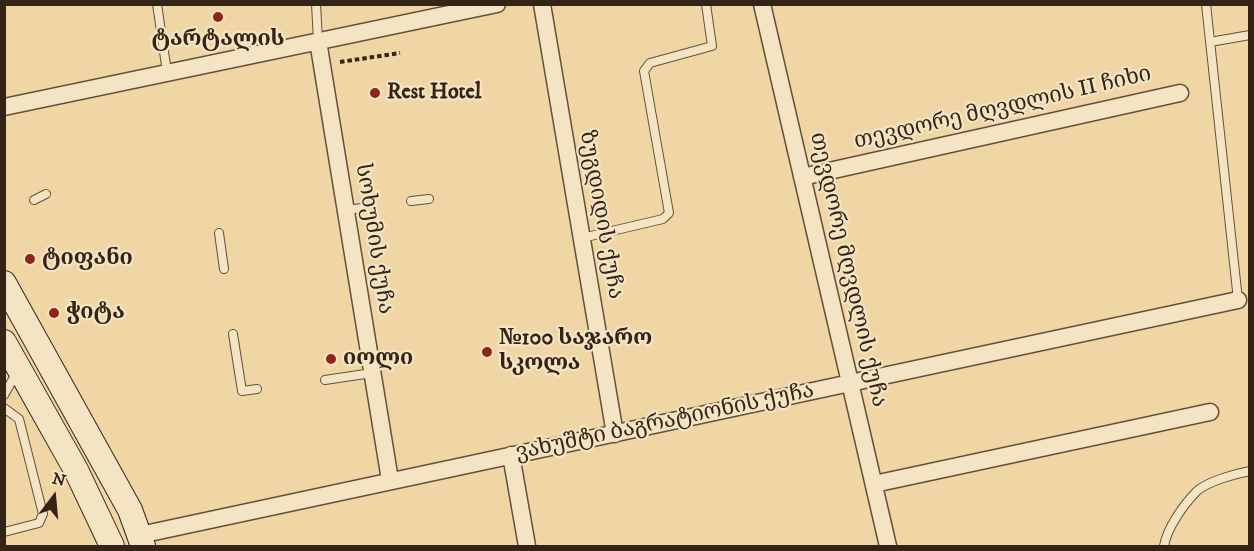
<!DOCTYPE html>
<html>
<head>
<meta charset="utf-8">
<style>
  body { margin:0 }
  #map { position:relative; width:1254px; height:551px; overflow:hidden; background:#f0d6a5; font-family:"IM FELL DW Pica",serif }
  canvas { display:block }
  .frame { position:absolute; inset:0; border:6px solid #342416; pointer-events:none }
  .north { position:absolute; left:24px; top:467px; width:60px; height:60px; -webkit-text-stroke:4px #f5e4c4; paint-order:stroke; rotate:16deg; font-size:16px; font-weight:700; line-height:24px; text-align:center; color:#342416 }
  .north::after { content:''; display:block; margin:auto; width:21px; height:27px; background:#342416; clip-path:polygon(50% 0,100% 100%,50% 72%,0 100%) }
</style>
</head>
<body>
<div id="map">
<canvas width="1254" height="551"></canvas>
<div class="frame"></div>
<div class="north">N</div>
</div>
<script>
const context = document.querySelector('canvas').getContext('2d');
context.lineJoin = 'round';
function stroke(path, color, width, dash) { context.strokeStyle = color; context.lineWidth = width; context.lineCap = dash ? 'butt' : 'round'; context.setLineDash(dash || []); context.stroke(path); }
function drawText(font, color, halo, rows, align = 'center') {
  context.font = font + ' "IM FELL DW Pica","Noto Serif Georgian",serif'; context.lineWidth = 4.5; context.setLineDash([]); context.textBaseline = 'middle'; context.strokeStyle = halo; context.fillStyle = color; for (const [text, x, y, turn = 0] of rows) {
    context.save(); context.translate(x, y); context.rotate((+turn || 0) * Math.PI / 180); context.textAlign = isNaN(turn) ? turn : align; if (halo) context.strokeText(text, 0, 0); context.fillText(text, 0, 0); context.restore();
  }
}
const lane = new Path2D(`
  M157 4 167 72
  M316 4 318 41
  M1206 4 1238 300
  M1210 42 1250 35
  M34 200 46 194
  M411 201 429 199
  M345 210 362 208
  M219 233 224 269
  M582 238 663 219 669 213 644 71 650 63 712 46 706 4
  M233 334 242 391 257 389
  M325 380 372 373
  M4 395 17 372
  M4 408 19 419 43 514 39 523 4 532
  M1164 546C1167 528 1184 504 1197 491 1209 481 1234 474 1250 471`);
const street = new Path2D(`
  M542 4 615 434
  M762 4 888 546
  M318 41 390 480
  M4 107 497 4
  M802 177 1180 93
  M511 455 527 546
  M874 484 1210 412
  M140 535 1238 300`);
const secondary = new Path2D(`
  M4 283 130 510 143 546
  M4 342 76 470 112 546`);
stroke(lane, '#63503a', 10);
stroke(street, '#63503a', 19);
stroke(secondary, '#342416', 26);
stroke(new Path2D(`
  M340 62 400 53`), '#342416', 4, [4.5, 3]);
stroke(lane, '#f5e4c4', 8);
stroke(street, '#f5e4c4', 16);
stroke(secondary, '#f5e4c4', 24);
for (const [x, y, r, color] of [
  [218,17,6,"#8f2418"],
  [375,93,6,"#8f2418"],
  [30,259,6,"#8f2418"],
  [54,313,6,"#8f2418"],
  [487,352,6,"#8f2418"],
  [331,359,6,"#8f2418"]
]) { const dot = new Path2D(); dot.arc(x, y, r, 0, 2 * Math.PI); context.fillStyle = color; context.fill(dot); stroke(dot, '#f5e4c4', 2); }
drawText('bold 22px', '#342416', '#f5e4c4', [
  ["ტარტალის",218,40,"center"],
  ["Rest Hotel",387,93],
  ["ტიფანი",42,259],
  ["ჭიტა",66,313],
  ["№100 საჯარო",499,339],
  ["სკოლა",499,364],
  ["იოლი",343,359]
], 'left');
drawText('22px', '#342416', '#f5e4c4', [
  ["თევდორე მღვდლის II ჩიხი",1003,109,-13],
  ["ზუგდიდის ქუჩა",600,215,80],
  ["სოხუმის ქუჩა",373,239,81],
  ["თევდორე მღვდლის ქუჩა",847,270,77],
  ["ვახუშტი ბაგრატიონის ქუჩა",665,423,-12]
]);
</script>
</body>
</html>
